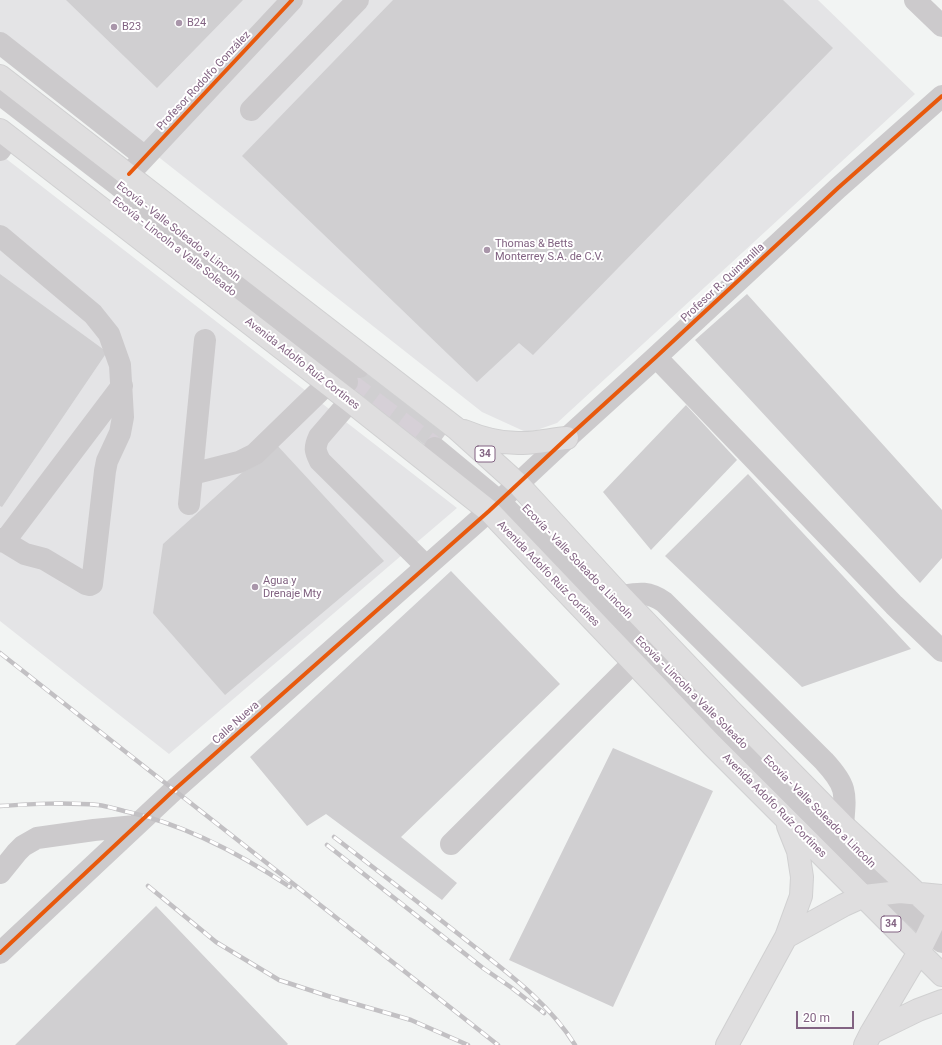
<!DOCTYPE html>
<html>
<head>
<meta charset="utf-8">
<style>
  body { margin:0 }
  #map { position:relative; width:942px; height:1045px; overflow:hidden; background:#f2f4f3; font-family:Roboto,sans-serif }
  canvas { display:block }
  .scale { position:absolute; left:796px; top:1011px; width:58px; height:18px; box-sizing:border-box; border:2px solid #826382; border-top:0; padding-left:5px; font-size:12px; line-height:14px; white-space:nowrap; color:#826382; -webkit-text-stroke:3px #fff; paint-order:stroke }
</style>
</head>
<body>
<div id="map">
<canvas width="942" height="1045"></canvas>
<div class="scale">20 m</div>
</div>
<script>
const context = document.querySelector('canvas').getContext('2d');
context.lineJoin = 'round';
function paint(path, color) { context.fillStyle = color; context.fill(path, 'evenodd'); }
function stroke(path, color, width, dash) { context.strokeStyle = color; context.lineWidth = width; context.lineCap = dash ? 'butt' : 'round'; context.setLineDash(dash || []); context.stroke(path); }
function drawText(font, color, halo, rows, align = 'center') {
  context.font = font + ' Roboto,sans-serif'; context.lineWidth = 4; context.setLineDash([]); context.textBaseline = 'middle'; context.strokeStyle = halo; context.fillStyle = color; for (const [text, x, y, turn = 0] of rows) {
    context.save(); context.translate(x, y); context.rotate((+turn || 0) * Math.PI / 180); context.textAlign = isNaN(turn) ? turn : align; if (halo) context.strokeText(text, 0, 0); context.fillText(text, 0, 0); context.restore();
  }
}
paint(new Path2D(`
  M0 0H818L915 94 557 423 528 433 482 412 0 32Z
  M0 154 457 508 169 754 0 621Z`), '#e4e4e6');
paint(new Path2D(`
  M66 0H243L157 88Z
  M393 0H783L833 48 533 355 519 343 477 382 242 156Z
  M0 274 107 352 2 507 0 506Z
  M747 294 942 510V558L920 583 695 340Z
  M363 361 450 428 433 451 345 385Z
  M686 405 737 460 651 550 603 492Z
  M275 443 384 561 225 695 153 613 163 544Z
  M748 474 911 649 802 687 665 556Z
  M451 571 560 684 401 837 457 883 442 900 326 814 307 826 250 757Z
  M613 748 713 791 613 1007 509 960Z
  M156 906 288 1044 287 1045H15Z`), '#d0cfd1');
stroke(new Path2D(`
  M347 382 435 448`), '#d6d0d7', 22, [22, 11]);
const major = new Path2D(`
  M0 76 457 429 518 484 621 596 729 709 843 825 942 917
  M0 130 350 401 489 511 712 745 942 975
  M464 431C483 439 502 444 523 443 537 443 553 439 567 438
  M786 937 844 905 864 896 900 892 942 896
  M871 1033 918 1010 942 1001
  M727 1045 786 937 801 896 802 877 798 851 788 826
  M865 1045 871 1033 919 952 942 905`);
stroke(major, '#d0d0d1', 24);
stroke(new Path2D(`
  M915 0 942 26
  M0 43 145 157
  M0 94 255 291 359 367
  M251 110 358 0
  M0 150 9 137
  M129 174 292 0
  M0 236 93 314 109 334 120 365 123 417 120 433 107 461 105 471 92 584 90 585 86 584 44 559 25 554 0 539
  M231 292 347 382
  M656 357 894 605 942 651
  M350 401 319 437C314 448 315 451 320 461L426 566
  M435 448 499 501 890 892 942 942
  M192 474 239 462 255 454 327 384
  M189 504 205 340
  M4 542 122 386
  M621 596C639 593 648 591 664 602L824 761C847 786 846 792 843 825
  M451 844 633 663
  M0 873 17 852 23 846 37 838 94 830 135 826
  M0 953 174 790 489 511 567 438 656 357 838 188 942 96`), '#cccacc', 22);
stroke(major, '#dfdedf', 22);
const rail = new Path2D(`
  M0 653 498 1045
  M0 806C32 804 65 802 98 805 107 806 116 809 124 811 184 824 239 853 290 887
  M334 837C377 870 419 903 461 936 502 969 547 1000 575 1045
  M327 845 483 968 512 988 544 1013
  M148 886 216 942 279 980 328 996 411 1020 468 1045`);
stroke(rail, '#c2c0c3', 4.5);
stroke(rail, '#fff', 3, [9]);
stroke(new Path2D(`
  M129 174 292 0
  M0 953 174 790 489 511 567 438 656 357 838 188 942 96`), '#e8590c', 4);
for (const [x, y, r, color] of [
  [179,23,4,"#a996aa"],
  [114,27,4,"#a996aa"],
  [487,250,4,"#a996aa"],
  [255,587,4,"#a996aa"]
]) { const dot = new Path2D(); dot.arc(x, y, r, 0, 2 * Math.PI); context.fillStyle = color; context.fill(dot); stroke(dot, '#fff', 1.5); }
for (const [x, y, w] of [
  [485,454,20],
  [891,924,20]
]) { const box = new Path2D(); box.roundRect(x - w / 2, y - 8, w, 16, 3); context.fillStyle = '#fff'; context.fill(box); stroke(box, '#826382', 1); }
drawText('bold 10px', '#826382', null, [
  ["34",485,454],
  ["34",891,924]
]);
drawText('11px', '#826382', '#fff', [
  ["B24",187,23],
  ["B23",122,27],
  ["Thomas & Betts",495,244],
  ["Monterrey S.A. de C.V.",495,257],
  ["Agua y",263,581],
  ["Drenaje Mty",263,594]
], 'left');
drawText('11px', '#826382', '#fff', [
  ["Profesor Rodolfo González",204,81,-47],
  ["Ecovía - Valle Soleado a Lincoln",178,232,38],
  ["Ecovía - Lincoln a Valle Soleado",174,247,38],
  ["Profesor R. Quintanilla",723,283,-43],
  ["Avenida Adolfo Ruíz Cortines",302,364,38],
  ["Ecovía - Valle Soleado a Lincoln",577,562,46],
  ["Avenida Adolfo Ruíz Cortines",548,574,46],
  ["Ecovía - Lincoln a Valle Soleado",691,693,45],
  ["Calle Nueva",236,723,-42],
  ["Avenida Adolfo Ruíz Cortines",774,806,45],
  ["Ecovía - Valle Soleado a Lincoln",819,812,45]
]);
</script>
</body>
</html>
